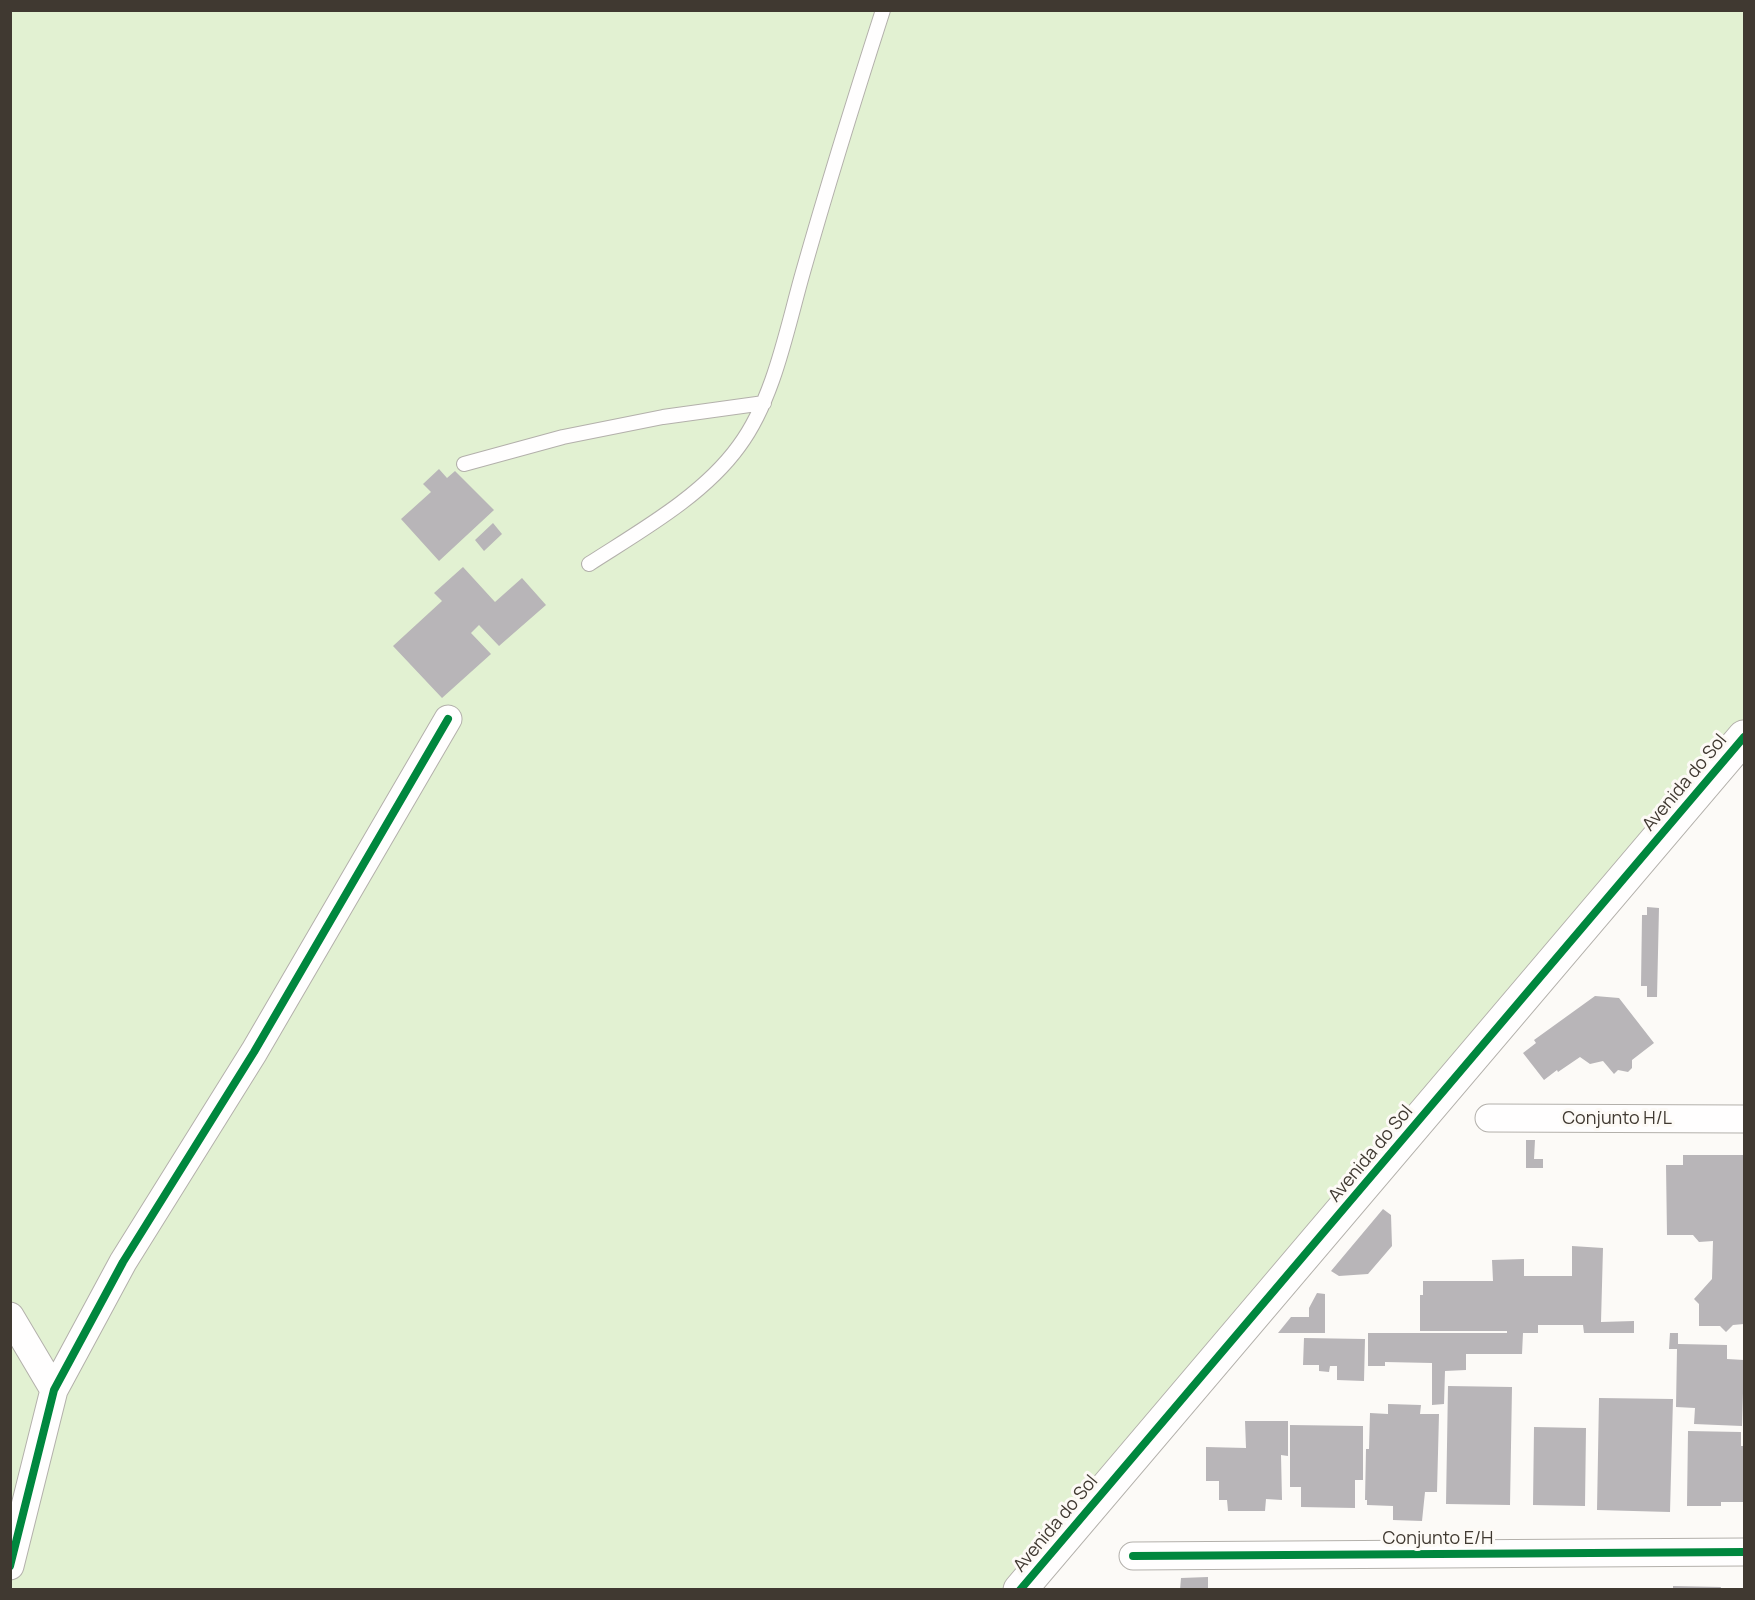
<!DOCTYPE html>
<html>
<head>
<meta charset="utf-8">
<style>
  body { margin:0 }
  #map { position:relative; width:1755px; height:1600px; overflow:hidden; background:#fcfaf7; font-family:Manrope,sans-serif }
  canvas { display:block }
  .frame { position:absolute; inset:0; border:12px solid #403931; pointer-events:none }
</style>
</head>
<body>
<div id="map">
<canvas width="1755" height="1600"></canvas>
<div class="frame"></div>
</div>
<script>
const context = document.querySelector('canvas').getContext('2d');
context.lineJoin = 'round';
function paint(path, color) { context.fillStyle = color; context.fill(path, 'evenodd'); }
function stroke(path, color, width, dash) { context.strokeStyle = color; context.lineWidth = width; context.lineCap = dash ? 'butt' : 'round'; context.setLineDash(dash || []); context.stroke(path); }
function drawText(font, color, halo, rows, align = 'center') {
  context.font = font + ' Manrope,sans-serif'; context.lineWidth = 6; context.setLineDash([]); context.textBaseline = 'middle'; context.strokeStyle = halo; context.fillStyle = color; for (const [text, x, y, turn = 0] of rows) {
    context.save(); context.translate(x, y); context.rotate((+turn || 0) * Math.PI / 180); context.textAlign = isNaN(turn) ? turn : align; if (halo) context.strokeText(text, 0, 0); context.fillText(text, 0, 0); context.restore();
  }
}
paint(new Path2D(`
  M11 11H1744V723L1014 1589 11 1590Z`), '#e2f1d2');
paint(new Path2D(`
  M439 469 447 478 455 471 494 510 439 561 401 519 431 492 423 484Z
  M493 523 502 534 484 551 475 540Z
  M463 567 495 602 522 578 546 605 499 646 479 625 471 633 491 654 442 698 393 646 442 601 434 593Z
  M1647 907 1659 908 1657 997H1647V986H1641L1642 915H1647Z
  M1595 996 1619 998 1654 1043 1632 1060V1068L1628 1072 1618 1070 1614 1074 1603 1061 1590 1064 1580 1057 1558 1072 1557 1070 1544 1080 1523 1053 1536 1043 1534 1040Z
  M1526 1140H1535L1534 1159H1543V1168H1526Z
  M1683 1155H1744V1324L1733 1325 1726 1332 1720 1326H1699V1304L1694 1299 1712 1279 1713 1241 1699 1242 1693 1235H1667L1666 1165H1683Z
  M1383 1209 1391 1215 1392 1246 1368 1274 1339 1276 1331 1271Z
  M1572 1246 1603 1248 1601 1322 1634 1321V1333H1584L1583 1325H1538V1333H1523L1522 1354H1466V1370L1445 1371 1444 1404 1432 1405V1363L1385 1362V1366H1368V1333H1507V1331H1420V1295H1423V1281H1493L1492 1260 1524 1259V1276H1572Z
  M1317 1293 1325 1294V1333H1278L1291 1317H1309V1308Z
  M1670 1333H1678V1344L1727 1345V1359L1744 1360 1742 1426 1694 1424 1695 1408 1676 1407 1677 1349H1669Z
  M1304 1338 1365 1339 1364 1381 1337 1380V1366H1330L1329 1372 1319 1371V1365H1303Z
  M1448 1386 1512 1387 1510 1505 1446 1504Z
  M1599 1398 1673 1399 1670 1512 1597 1510Z
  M1388 1404 1421 1405 1420 1414H1439L1437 1492H1425L1422 1521 1393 1520V1506L1367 1505V1500H1365L1366 1449H1369L1370 1413 1388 1414Z
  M1245 1421H1288V1456L1281 1455 1282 1500 1266 1499 1265 1511H1228L1227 1500H1219V1481H1206V1447L1246 1448Z
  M1290 1425 1363 1426V1480H1355V1508L1301 1507V1487H1290Z
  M1534 1427 1586 1428 1585 1506 1533 1505Z
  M1688 1431 1741 1432V1446H1744V1502H1721V1506H1687Z
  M1208 1577V1590H1180L1181 1578Z
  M1673 1586 1721 1587 1720 1590H1673Z`), '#b8b5b8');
const lane = new Path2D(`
  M464 464 563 437 663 417 764 403
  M589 564C640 531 703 496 739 446 774 399 787 328 803 272 828 184 855 97 883 10`);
const street = new Path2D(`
  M1489 1118 1744 1119
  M10 1316 54 1390
  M1133 1556 1744 1552
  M10 1566 54 1390 123 1262 254 1052 448 719`);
const secondary = new Path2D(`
  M1020 1590 1744 737`);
stroke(lane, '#b3b0ab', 16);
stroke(street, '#b3b0ab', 29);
stroke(secondary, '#b3b0ab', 35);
stroke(lane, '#fffefe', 14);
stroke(street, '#fffefe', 27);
stroke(secondary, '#fffefe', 33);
stroke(new Path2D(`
  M1133 1556 1744 1552
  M10 1566 54 1390 123 1262 254 1052 448 719
  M1020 1590 1744 737`), '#00873e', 8);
drawText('18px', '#403931', '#fdfaf6', [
  ["Avenida do Sol",1685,783,-50],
  ["Conjunto H/L",1617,1119],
  ["Avenida do Sol",1371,1154,-50],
  ["Avenida do Sol",1056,1524,-50],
  ["Conjunto E/H",1438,1539]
]);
</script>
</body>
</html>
